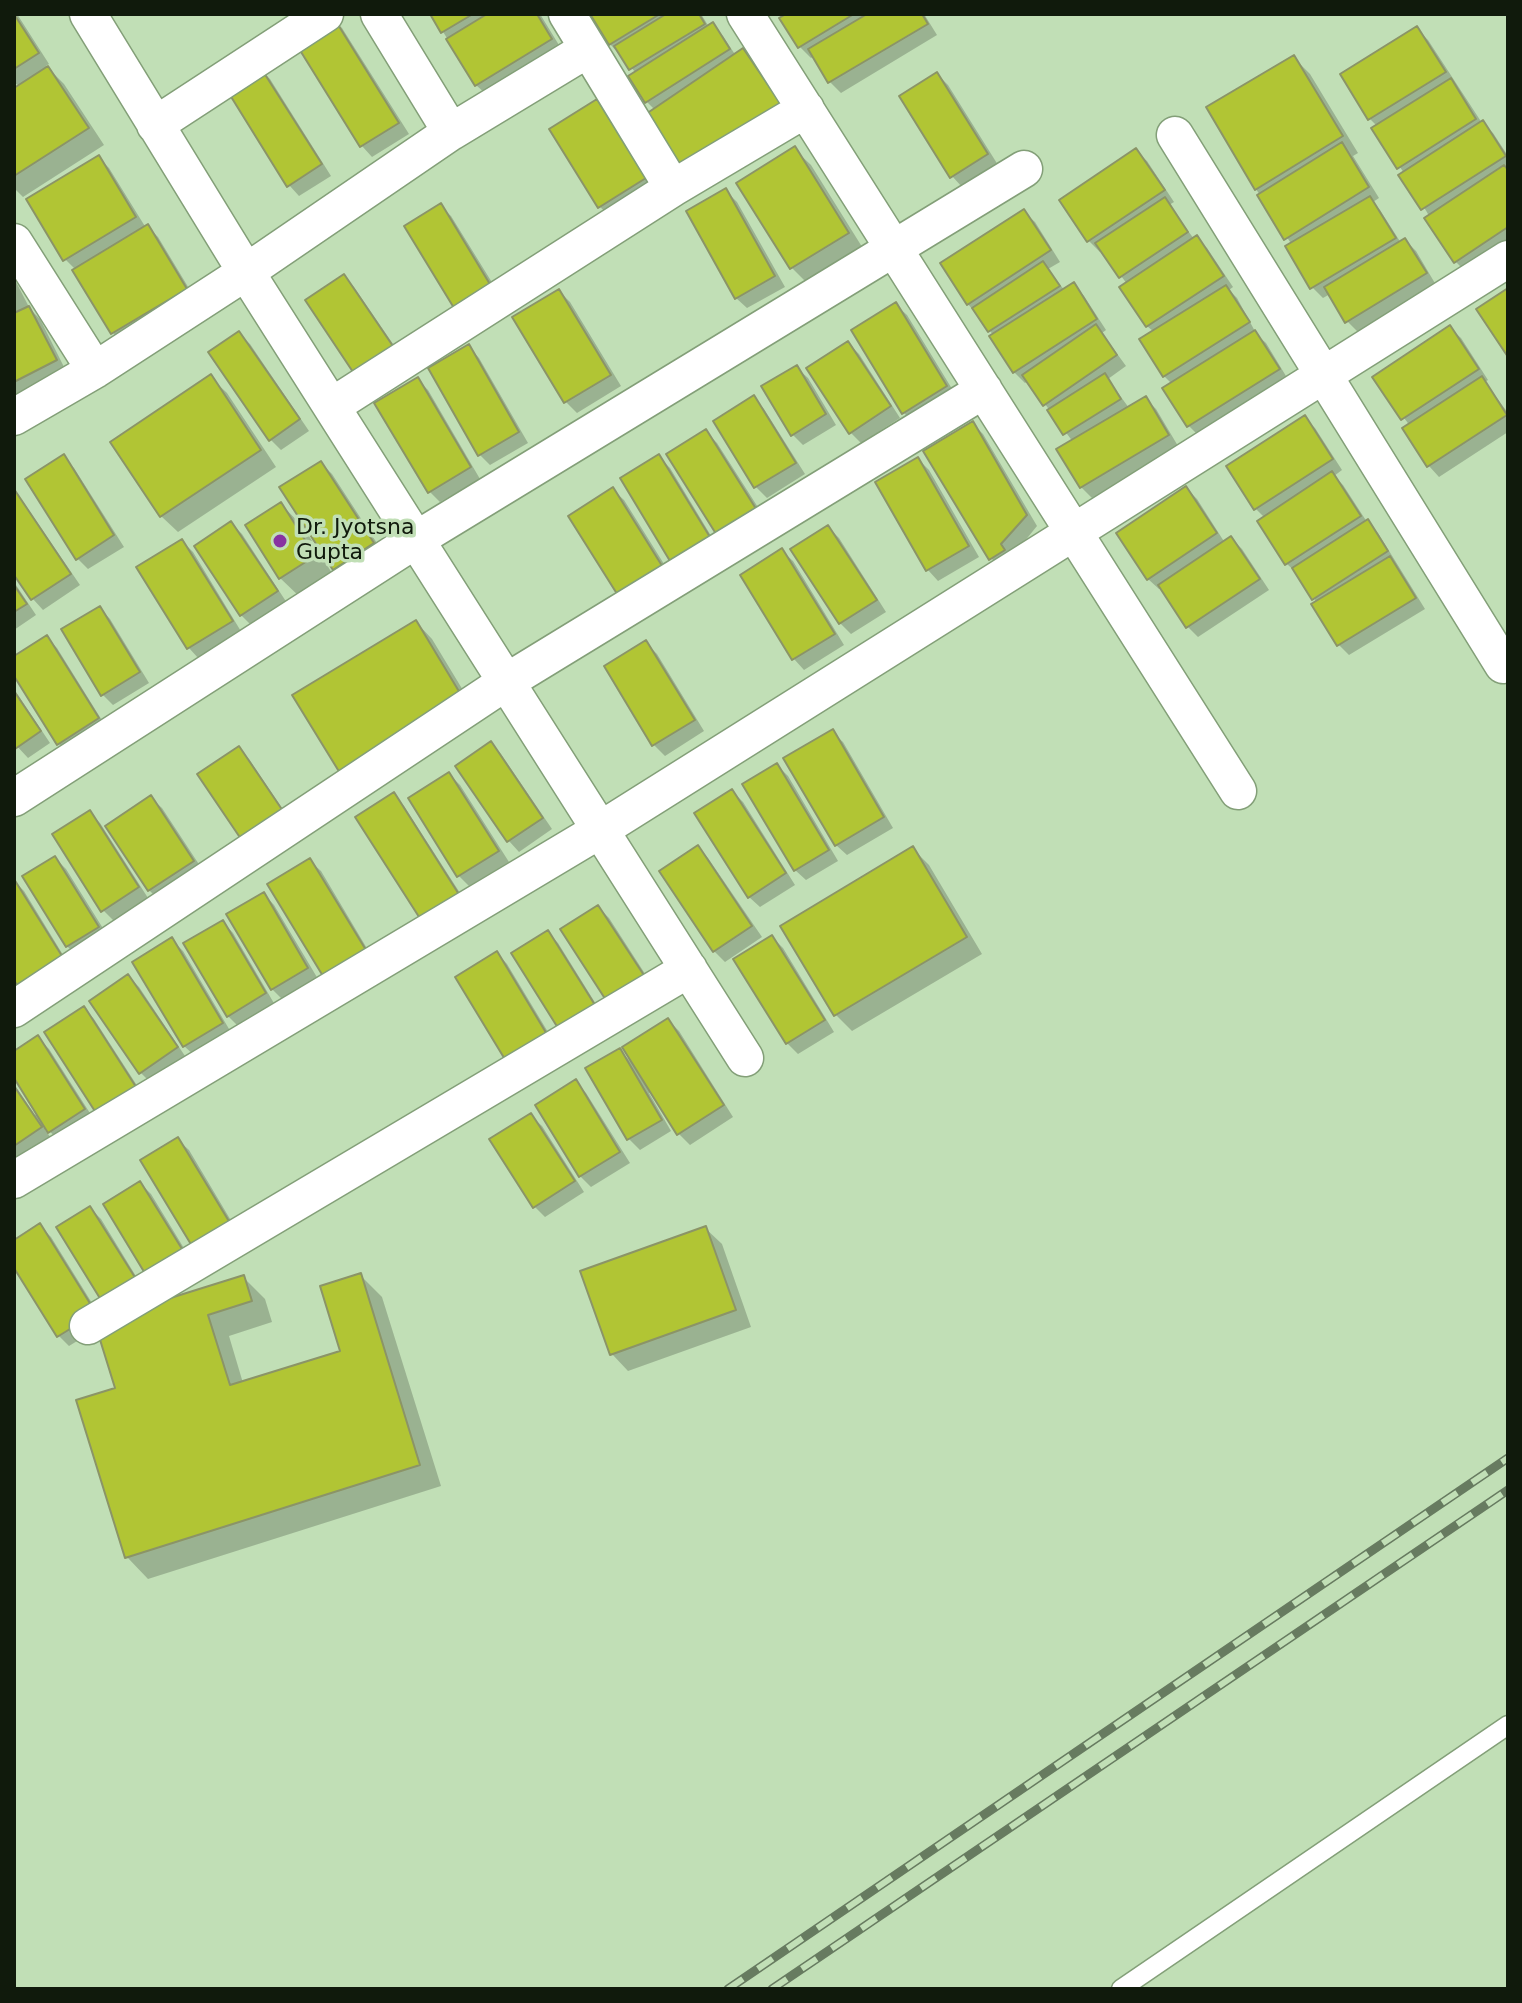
<!DOCTYPE html>
<html>
<head>
<meta charset="utf-8">
<style>
  body { margin:0 }
  #map { position:relative; width:1522px; height:2003px; overflow:hidden; background:#c1dfb6; font-family:"DejaVu Sans",sans-serif }
  canvas { display:block }
  .frame { position:absolute; inset:0; border:16px solid #101a0c; pointer-events:none }
</style>
</head>
<body>
<div id="map">
<canvas width="1522" height="2003"></canvas>
<div class="frame"></div>
</div>
<script>
const context = document.querySelector('canvas').getContext('2d');
context.lineJoin = 'round';
function paint(path, color) { context.fillStyle = color; context.fill(path, 'evenodd'); }
function stroke(path, color, width, dash) { context.strokeStyle = color; context.lineWidth = width; context.lineCap = dash ? 'butt' : 'round'; context.setLineDash(dash || []); context.stroke(path); }
function drawText(font, color, halo, rows, align = 'center') {
  context.font = font + ' "DejaVu Sans",sans-serif'; context.lineWidth = 7; context.setLineDash([]); context.textBaseline = 'middle'; context.strokeStyle = halo; context.fillStyle = color; for (const [text, x, y, turn = 0] of rows) {
    context.save(); context.translate(x, y); context.rotate((+turn || 0) * Math.PI / 180); context.textAlign = isNaN(turn) ? turn : align; if (halo) context.strokeText(text, 0, 0); context.fillText(text, 0, 0); context.restore();
  }
}
paint(new Path2D(`
  M14 14H17L49 64 46 66 64 84 104 145 23 197 14 188V91L19 87 17 84 14 86Z
  M432 14H540L562 50 487 95 476 85Z
  M592 14H701L709 27 712 25 723 36 736 56 743 51 759 67 796 121 655 110 647 102 636 73 610 44Z
  M790 14H924L937 35 841 93 830 82 815 56 811 58 800 47 782 19Z
  M331 17 342 28 409 134 372 157 362 146 295 40Z
  M1417 29 1428 40 1482 123 1493 133 1508 156V245L1466 272 1456 262 1404 173 1374 129 1378 127 1370 119Z
  M1293 57 1310 74 1358 153 1353 156 1379 198 1373 202 1380 210 1401 243 1405 240 1416 251 1436 285 1358 332 1347 321 1330 294 1323 298 1312 287 1292 245 1256 189Z
  M259 68 270 79 331 176 299 196 289 185Z
  M937 74 948 85 998 165 962 187 952 176Z
  M596 102 607 113 655 189 611 217 600 207Z
  M794 149 811 165 864 250 808 284 792 268 739 184Z
  M1136 151 1147 161 1174 202 1169 205 1194 239 1196 238 1207 248 1233 287 1229 290 1237 298 1257 335 1266 343 1289 381 1200 437 1189 426 1165 388 1172 384 1164 376 1154 332 1147 326 1127 284 1102 250 1100 252 1089 241 1062 201Z
  M99 158 109 168 146 228 148 227 158 237 196 300 124 344 113 333 74 268 65 259Z
  M726 191 737 202 785 287 747 308 736 298Z
  M440 206 451 216 501 297 467 318Z
  M1024 212 1035 222 1060 262 1048 269 1065 291 1074 285 1084 296 1106 330 1102 333 1126 366 1108 379 1129 408 1146 399 1156 409 1178 446 1092 498 1081 487 1073 442 1028 381 1025 383 1014 372 992 337 994 336 968 304Z
  M344 276 354 287 406 363 369 388Z
  M14 278 30 309 40 319 66 371 14 398Z
  M559 291 570 302 621 386 577 413 566 402Z
  M896 305 907 315 957 397 914 423 904 413Z
  M1450 328 1461 338 1488 380 1485 382 1508 413V432L1439 477 1429 466 1405 429 1410 426 1375 378Z
  M239 334 250 344 309 431 281 450 270 439Z
  M848 343 859 354 900 418 861 443 851 433Z
  M469 347 479 358 528 443 490 465 480 455Z
  M797 368 808 378 836 425 803 445 792 434Z
  M210 377 227 393 276 467 178 532 161 516 113 442Z
  M418 380 428 390 480 479 440 502 430 492Z
  M754 398 764 409 805 474 767 498 756 487Z
  M1304 418 1315 428 1342 470 1334 476 1343 485 1367 522 1378 533 1425 609 1349 655 1339 645 1317 603 1299 575 1287 564 1265 518 1256 509Z
  M972 423 983 434 1037 526 1002 569 991 558Z
  M706 432 717 443 768 523 731 546Z
  M63 457 74 468 124 547 88 569 78 559Z
  M659 457 670 468 722 554 623 478Z
  M918 459 929 470 979 557 938 581 928 570 878 482Z
  M321 463 332 474 384 554 345 579 334 568Z
  M1186 488 1197 499 1225 543 1231 538 1242 549 1269 590 1198 637 1188 627 1162 587 1159 589 1148 579Z
  M613 490 624 500 674 580 631 607Z
  M14 492 24 503 80 585 43 610 33 599 14 571Z
  M281 504 304 528 335 578 302 599 280 578Z
  M231 523 242 534 287 603 252 626 241 615Z
  M828 527 839 538 886 612 851 634 840 623Z
  M182 541 193 552 242 633 199 659 189 648 139 568Z
  M782 551 793 561 844 645 804 670 794 659Z
  M14 582 36 615 14 630Z
  M100 608 110 619 149 683 113 705 102 694Z
  M416 622 432 639 481 720 344 776Z
  M47 638 57 648 108 730 69 754 59 744 14 672V658Z
  M646 643 657 654 704 731 665 756 654 745Z
  M14 689 50 743 28 758 14 743Z
  M832 732 843 742 893 828 847 855 836 845Z
  M491 744 501 754 552 829 519 852 509 841 457 767Z
  M238 748 249 759 292 823 242 837Z
  M777 765 788 776 838 861 806 880 795 870Z
  M449 774 460 785 509 862 469 886 459 876Z
  M732 791 743 802 795 885 760 907 749 897Z
  M393 795 404 806 469 907 423 919Z
  M151 798 162 808 204 872 160 901 149 890Z
  M89 812 100 823 148 898 114 921 103 910Z
  M698 847 708 858 762 937 725 962 714 951 662 872Z
  M913 849 929 865 982 954 852 1031 836 1015 783 926Z
  M55 858 66 869 109 938 78 957 67 946Z
  M310 861 321 871 378 967 338 991Z
  M14 881 24 891 71 968 29 994 14 977Z
  M264 894 274 905 318 979 283 1000 272 989Z
  M598 907 609 918 660 997 625 1020Z
  M223 922 233 933 275 1005 239 1027 228 1016Z
  M548 933 558 943 609 1025 514 954Z
  M772 937 783 948 834 1032 798 1054 787 1043Z
  M172 940 183 951 232 1034 195 1056 184 1046Z
  M497 953 507 964 560 1052 521 1076Z
  M128 976 139 987 187 1059 151 1083 140 1072Z
  M84 1008 94 1019 147 1101 46 1033Z
  M668 1020 679 1031 733 1117 690 1145 679 1134 652 1091 649 1093 671 1131 640 1150 629 1139 620 1050 631 1062Z
  M38 1038 49 1049 95 1121 61 1142 47 1129 45 1130 51 1138 14 1162V1084L35 1115 39 1113 14 1074V1053Z
  M575 1082 586 1093 630 1163 591 1187 580 1176Z
  M531 1116 542 1126 584 1192 545 1217 534 1206Z
  M178 1140 189 1150 239 1234 204 1256Z
  M140 1183 151 1194 196 1268 106 1205Z
  M90 1208 101 1219 145 1291 114 1309Z
  M40 1226 51 1237 105 1324 69 1346 59 1336 14 1264V1242Z
  M705 1228 722 1244 751 1327 628 1371 612 1354 583 1272Z
  M360 1275 382 1297 441 1486 148 1579 127 1557 117 1389 243 1277 265 1299 272 1322 229 1336 243 1383 343 1352Z`), '#0003');
const building = new Path2D(`
  M14 14 39 53 14 69Z
  M430 14H473L441 33Z
  M487 14H537L552 39 475 86 446 39Z
  M590 14H660L609 45Z
  M666 14H699L705 24 629 70 614 46Z
  M786 14H854L798 48 779 18Z
  M867 14H922L928 24 828 83 808 49Z
  M332 15 399 123 360 147 293 39Z
  M713 22 730 49 645 103 628 76Z
  M1417 26 1446 72 1368 120 1340 74Z
  M743 48 781 104 681 172 643 116Z
  M1294 55 1343 136 1255 190 1206 107Z
  M259 65 322 164 287 187 225 87Z
  M48 66 89 128 14 176V88Z
  M937 72 988 154 950 178 899 96Z
  M1451 78 1476 119 1397 169 1371 128Z
  M597 99 646 178 598 208 549 129Z
  M1483 120 1506 156 1421 210 1398 175Z
  M1342 142 1369 187 1284 240 1257 195Z
  M795 146 849 233 790 269 736 183Z
  M1136 148 1165 190 1087 242 1059 200Z
  M99 155 136 217 63 261 26 199Z
  M1504 165 1508 170V227L1454 263 1424 218Z
  M726 188 775 276 735 299 686 211Z
  M1370 196 1396 238 1310 289 1285 246Z
  M1165 197 1188 232 1119 278 1095 243Z
  M441 203 491 286 454 308 404 226Z
  M1024 209 1051 250 967 305 940 263Z
  M148 224 187 289 111 334 72 270Z
  M1197 235 1224 276 1146 327 1119 287Z
  M1405 238 1427 273 1345 323 1324 287Z
  M1043 261 1060 286 988 332 972 308Z
  M344 274 397 352 357 378 305 300Z
  M1074 282 1097 319 1013 373 989 336Z
  M1226 285 1250 322 1163 377 1139 339Z
  M1508 288V357L1476 309Z
  M559 289 611 375 564 403 512 317Z
  M896 302 947 386 902 414 851 330Z
  M29 306 57 360 14 382V313Z
  M1096 324 1117 355 1043 406 1022 375Z
  M1450 325 1479 369 1401 420 1372 377Z
  M1255 330 1280 369 1187 427 1162 388Z
  M239 331 300 419 269 441 208 352Z
  M848 341 891 406 849 434 806 368Z
  M469 344 519 432 478 456 428 368Z
  M797 365 826 414 791 436 761 386Z
  M1105 373 1121 399 1063 435 1047 410Z
  M211 374 261 450 160 517 110 442Z
  M1482 376 1507 415 1427 467 1402 428Z
  M418 377 471 467 428 493 374 403Z
  M754 395 796 463 754 488 713 421Z
  M1146 396 1169 435 1080 488 1056 449Z
  M1305 415 1333 459 1254 510 1226 466Z
  M973 421 1027 515 1001 544 1005 550 989 560 923 451Z
  M706 429 758 512 718 537 666 454Z
  M64 454 114 535 76 560 25 479Z
  M659 454 713 542 673 566 620 478Z
  M918 457 969 546 926 571 875 482Z
  M321 461 374 543 333 570 279 487Z
  M1332 471 1361 516 1285 565 1257 521Z
  M1186 486 1217 533 1147 580 1116 533Z
  M613 487 664 569 619 597 568 516Z
  M14 489 71 574 31 600 14 575Z
  M281 502 315 556 279 579 245 525Z
  M1368 519 1388 551 1312 600 1292 568Z
  M231 521 278 591 240 616 194 546Z
  M828 525 877 600 839 624 790 549Z
  M1231 536 1260 579 1186 628 1158 585Z
  M182 539 233 621 187 649 136 567Z
  M782 548 835 634 792 660 740 575Z
  M1390 556 1416 598 1337 646 1311 604Z
  M14 585 27 604 14 612Z
  M100 606 140 672 101 696 61 629Z
  M416 620 466 703 343 778 292 695Z
  M47 635 99 718 57 745 14 676V656Z
  M646 640 695 720 652 746 604 666Z
  M14 691 41 731 15 749 14 747Z
  M833 729 884 817 835 846 783 758Z
  M491 741 543 818 507 842 455 766Z
  M239 746 283 811 241 839 197 774Z
  M777 763 829 850 794 871 742 784Z
  M449 772 499 851 457 877 408 798Z
  M732 789 786 873 748 898 694 813Z
  M394 792 460 896 421 920 355 817Z
  M151 795 194 861 148 891 105 826Z
  M90 810 139 887 101 912 52 834Z
  M698 845 752 926 713 952 659 871Z
  M913 846 967 937 834 1016 780 926Z
  M55 856 99 927 66 947 22 876Z
  M310 858 369 955 326 981 267 884Z
  M14 879 62 956 17 985 14 980Z
  M264 892 308 968 271 990 226 914Z
  M598 905 651 986 613 1011 560 929Z
  M223 920 266 993 227 1017 183 943Z
  M548 930 600 1013 563 1036 511 953Z
  M772 935 825 1020 786 1044 733 959Z
  M172 937 223 1023 183 1047 132 962Z
  M497 951 551 1041 509 1066 455 977Z
  M128 974 178 1047 139 1074 89 1001Z
  M84 1006 138 1090 98 1116 44 1032Z
  M668 1018 724 1105 677 1135 622 1047Z
  M38 1035 85 1109 48 1133 14 1078V1051Z
  M620 1048 662 1120 627 1140 585 1068Z
  M576 1079 620 1152 579 1177 535 1105Z
  M14 1086 42 1127 14 1146Z
  M531 1113 575 1181 533 1208 489 1139Z
  M178 1137 230 1223 192 1246 140 1160Z
  M140 1181 187 1257 149 1280 103 1204Z
  M90 1206 136 1279 101 1300 56 1227Z
  M40 1223 96 1313 57 1337 14 1268V1240Z
  M706 1226 736 1310 610 1355 580 1271Z
  M361 1273 420 1465 125 1558 76 1400 115 1388 97 1330 132 1310 244 1275 252 1301 208 1315 230 1385 340 1351 320 1286Z`);
paint(building, '#b1c534');
stroke(building, '#8b9467', 2);
const lane = new Path2D(`
  M1121 1989 1508 1725`);
const street = new Path2D(`
  M88 14 246 272 745 1058
  M379 14 451 132
  M567 14 673 188
  M745 14 1238 791
  M155 125 325 14
  M1175 135 1503 665
  M14 242 95 370
  M332 406 673 188 806 109
  M14 417 95 370 246 272 451 132 588 49
  M14 798 417 539 1024 169
  M14 1009 506 682 984 390
  M14 1180 600 830 1508 259
  M88 1326 689 969`);
stroke(lane, '#839f78', 21);
stroke(street, '#839f78', 39);
stroke(lane, '#fff', 18);
stroke(street, '#fff', 36);
const rail = new Path2D(`
  M728 1989 1508 1458
  M772 1989 1508 1490`);
stroke(rail, '#677b60', 9);
stroke(rail, '#c1dfb6', 6, [18]);
for (const [x, y, r, color] of [
  [280,541,8,"#8833a1"]
]) { const dot = new Path2D(); dot.arc(x, y, r, 0, 2 * Math.PI); context.fillStyle = color; context.fill(dot); stroke(dot, '#c1dfb6', 3); }
drawText('22px', '#101a0c', '#c1dfb6', [
  ["Dr. Jyotsna",296,528],
  ["Gupta",296,553]
], 'left');
</script>
</body>
</html>
